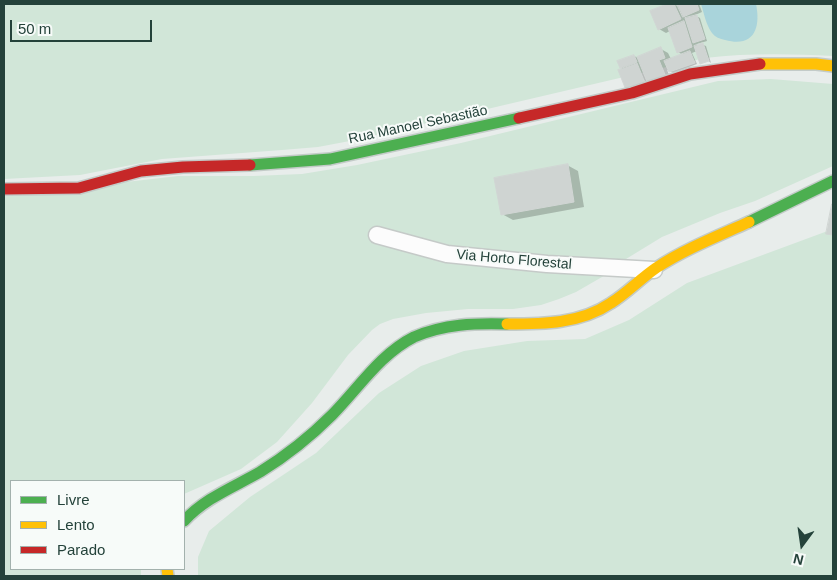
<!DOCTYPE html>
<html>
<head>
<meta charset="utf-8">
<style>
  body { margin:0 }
  #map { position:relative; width:837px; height:580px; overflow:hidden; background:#e8edeb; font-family:Arial,sans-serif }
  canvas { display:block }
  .frame { position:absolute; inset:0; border:5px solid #24423a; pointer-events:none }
  .legend { position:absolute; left:10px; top:480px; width:175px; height:90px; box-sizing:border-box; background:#f7fbf9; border:1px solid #a3b1ad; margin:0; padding:6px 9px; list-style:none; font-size:15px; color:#24423a }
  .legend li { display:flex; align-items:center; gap:10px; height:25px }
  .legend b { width:25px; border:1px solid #a3b1ad }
  .north { position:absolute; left:777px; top:520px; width:50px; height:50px; -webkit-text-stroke:4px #f7fbf9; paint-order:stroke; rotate:194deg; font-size:14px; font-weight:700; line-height:20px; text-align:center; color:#24423a }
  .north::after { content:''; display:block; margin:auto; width:18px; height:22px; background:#24423a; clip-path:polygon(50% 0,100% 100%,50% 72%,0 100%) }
  .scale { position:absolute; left:10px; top:20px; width:142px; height:22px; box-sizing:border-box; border:2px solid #24423a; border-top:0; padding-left:6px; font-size:15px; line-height:18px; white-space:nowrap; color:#24423a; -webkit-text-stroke:4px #f7fbf9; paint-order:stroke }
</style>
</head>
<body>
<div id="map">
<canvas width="837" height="580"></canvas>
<div class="frame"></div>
<ul class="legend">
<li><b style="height:6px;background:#4caf50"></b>Livre</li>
<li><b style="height:6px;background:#ffc107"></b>Lento</li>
<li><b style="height:6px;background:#c62828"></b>Parado</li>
</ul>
<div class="north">N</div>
<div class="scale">50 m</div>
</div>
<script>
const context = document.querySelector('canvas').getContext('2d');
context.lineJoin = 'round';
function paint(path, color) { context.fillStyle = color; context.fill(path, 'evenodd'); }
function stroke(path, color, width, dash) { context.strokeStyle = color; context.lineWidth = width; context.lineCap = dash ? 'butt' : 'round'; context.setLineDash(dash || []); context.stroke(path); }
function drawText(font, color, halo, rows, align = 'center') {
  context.font = font + ' Arial,sans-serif'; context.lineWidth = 4; context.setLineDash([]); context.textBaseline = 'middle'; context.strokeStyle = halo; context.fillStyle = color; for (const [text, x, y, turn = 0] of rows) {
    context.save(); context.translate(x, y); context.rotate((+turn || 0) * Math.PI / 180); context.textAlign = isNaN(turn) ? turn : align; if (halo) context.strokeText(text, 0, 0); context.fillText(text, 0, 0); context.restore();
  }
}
paint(new Path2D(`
  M4 4H833V56C790 54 748 53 705 58L355 140 318 147 282 150 162 159 80 175 4 179Z
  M771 79 833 84V166L755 201 720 213 662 237 626 259 602 277 576 292 559 299 541 305 513 309H468L426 313 393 319 380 324 372 330 348 355 312 403 277 442 241 469 184 494V481H11V569H141V576H4V196L178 176H253L302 174 357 165 461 143 718 81Z
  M833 229V576H198V557L209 531 250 497 316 453 379 393 421 366 464 351 527 341 585 339 629 320 687 283Z`), '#d1e6d8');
paint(new Path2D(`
  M701 4H756C761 28 754 48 725 40 720 39 715 37 712 33 706 25 704 13 701 4Z`), '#a9d4db');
paint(new Path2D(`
  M670 4 679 6 678 4H699L702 12 695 15 700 18 707 41 697 44V47L703 45 706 46 711 63 697 51 692 53 697 64 673 73 667 70 672 81 656 87 621 68 619 62 634 56 638 58 661 49 668 53 671 59 683 55 678 52 670 31 666 33 659 29 651 12Z
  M567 165 578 171 584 207 513 220 502 214Z`), '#0003');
const building = new Path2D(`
  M667 4H674L681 19 658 30 650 11Z
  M677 4H697L699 10 683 17Z
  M697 15 705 39 693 43 685 18Z
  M684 21 692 47 677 53 668 28Z
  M703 43 709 61 700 64 694 46Z
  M661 47 665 58 659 60 666 77 648 84 637 57Z
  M690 51 695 63 669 72 664 61Z
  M634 55 637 62 620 68 617 61Z
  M637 63 645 83 626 90 618 70Z
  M568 164 574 202 501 215 494 178Z
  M832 204H833V235L826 234Z`);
paint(building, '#cfd4d2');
stroke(building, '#d1d6d4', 1);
const street = new Path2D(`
  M377 235 447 254 547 264 654 270`);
const fast = new Path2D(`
  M250 165 330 159 519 118
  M749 222 833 181
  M184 521C205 498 234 487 260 472 286 456 311 436 332 415 358 389 380 354 414 337 444 324 475 323 507 324`);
const slow = new Path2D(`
  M760 64H816L833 66
  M507 324C543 324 580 324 611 303 627 293 640 279 656 268 685 249 718 236 749 222
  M167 569 168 576`);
const jam = new Path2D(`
  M519 118 632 93 690 74 760 64
  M4 189 79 188 141 171 183 167 250 165`);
stroke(street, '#c5cac8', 19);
stroke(fast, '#c3cbc8', 14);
stroke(slow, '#c3cbc8', 14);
stroke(jam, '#c3cbc8', 14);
stroke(street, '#fcfcfc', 16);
stroke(fast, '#4caf50', 11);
stroke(slow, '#ffc107', 11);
stroke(jam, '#c62828', 11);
drawText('14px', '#24423a', '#f7fbf9', [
  ["Rua Manoel Sebastião",418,125,-12],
  ["Via Horto Florestal",514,260,5]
]);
</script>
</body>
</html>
